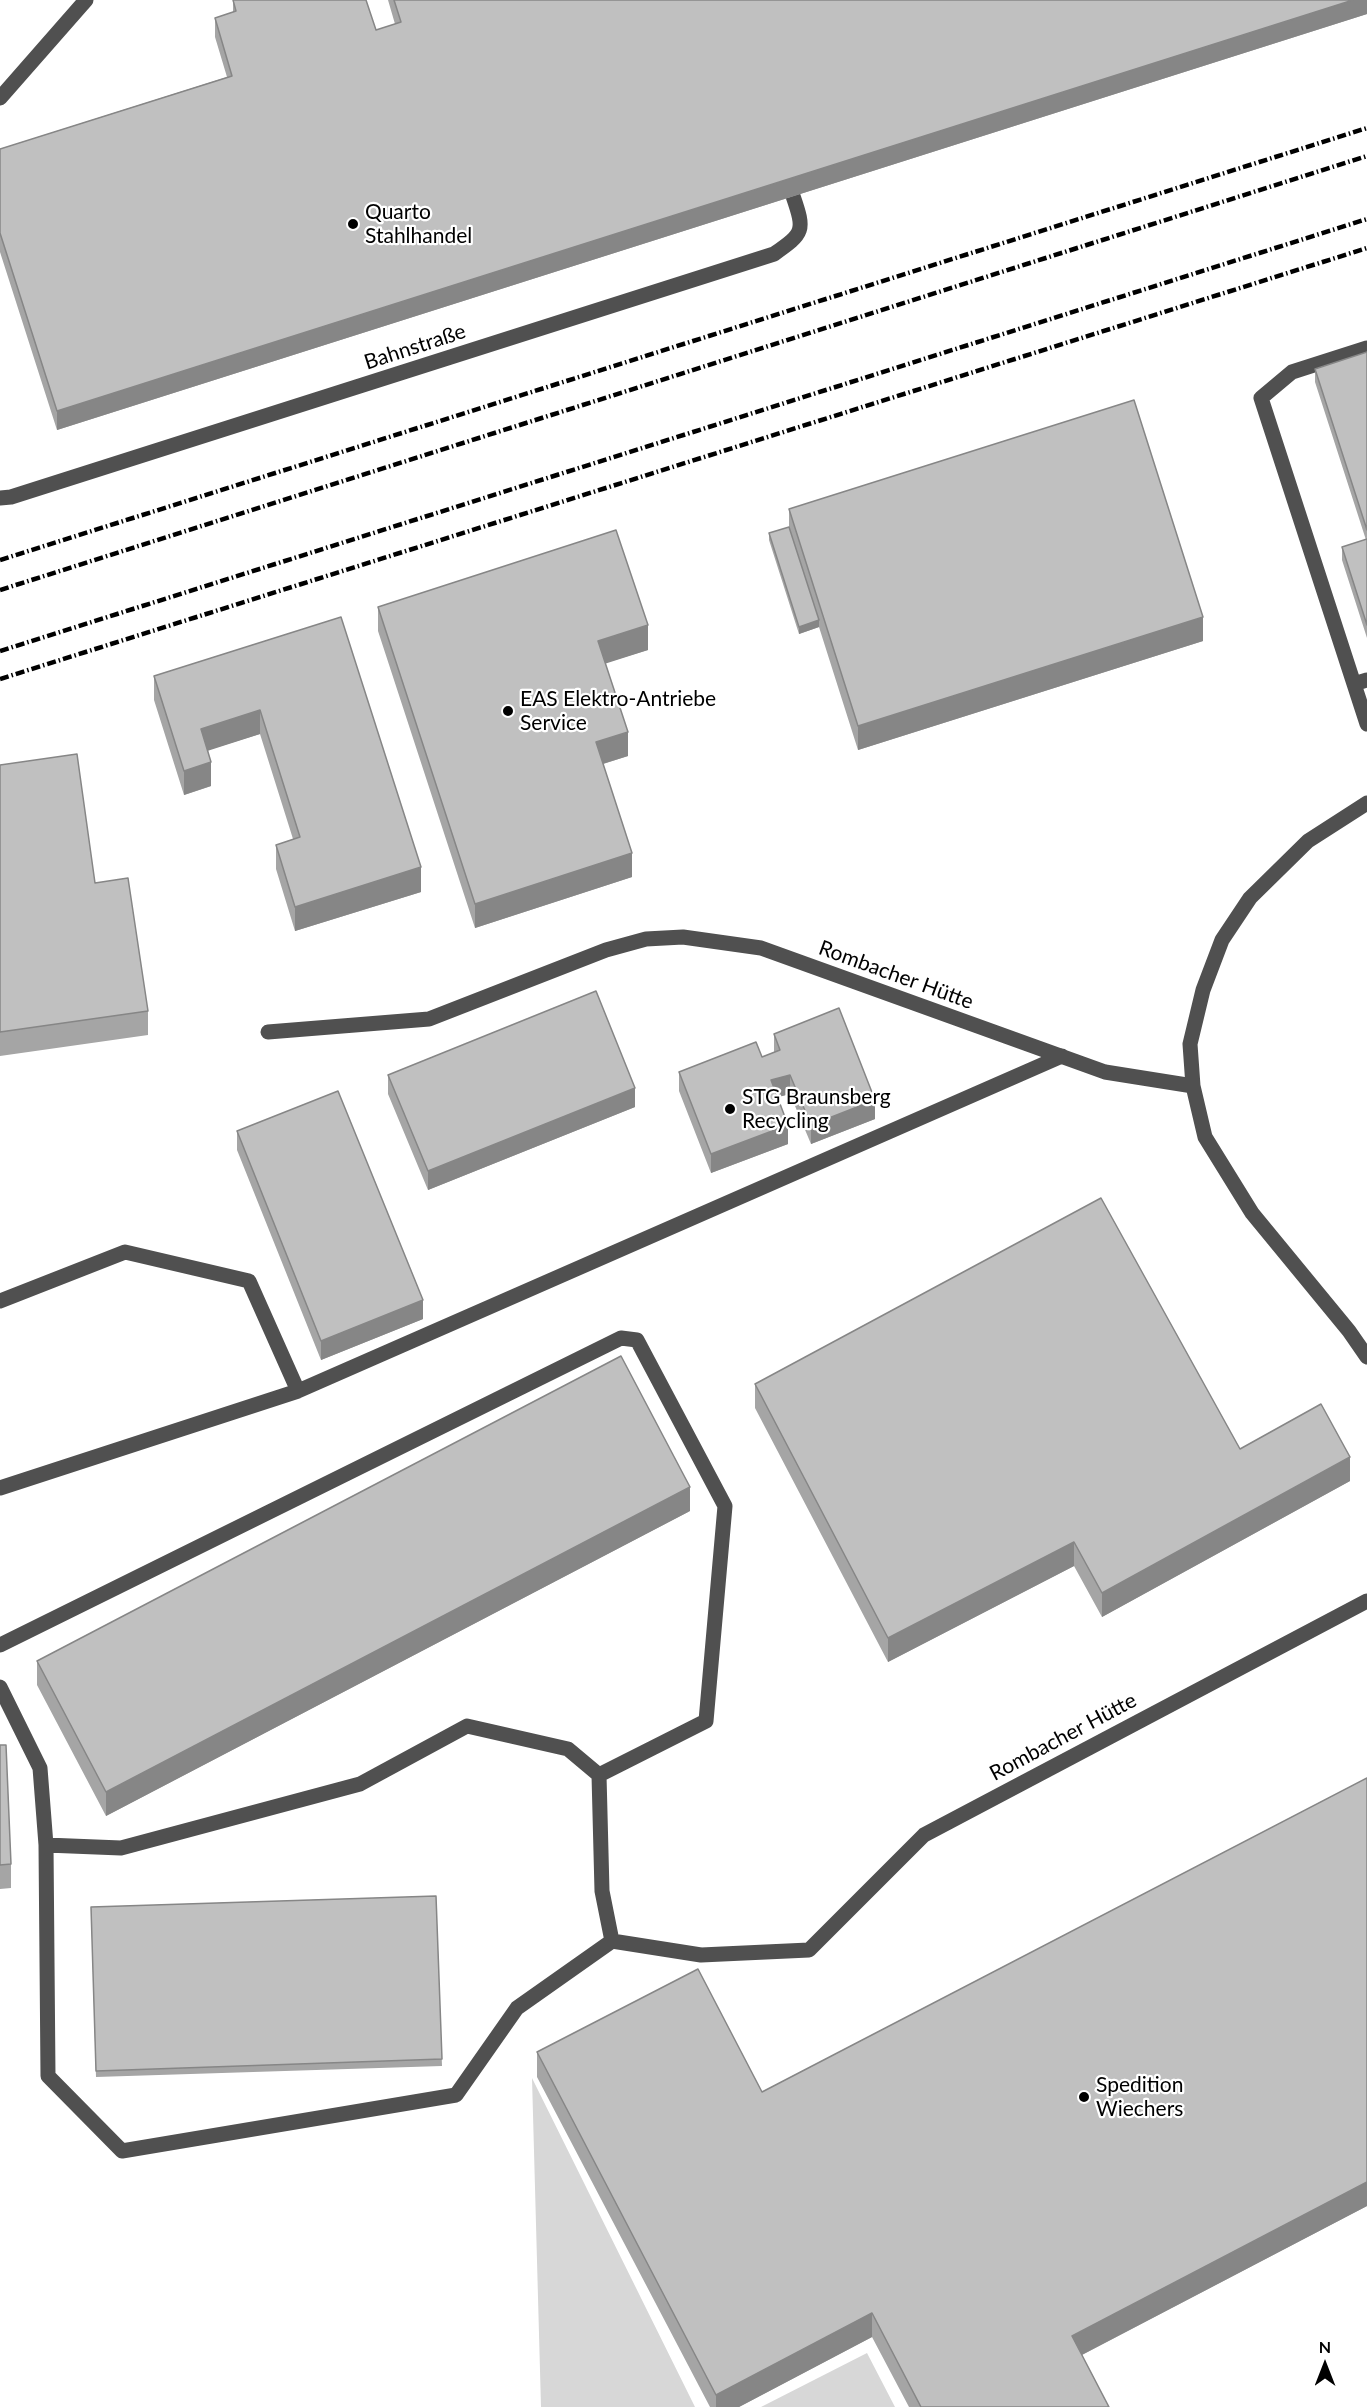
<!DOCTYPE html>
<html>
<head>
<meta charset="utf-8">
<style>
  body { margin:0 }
  #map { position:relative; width:1367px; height:2407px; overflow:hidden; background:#fff; font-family:Lato,sans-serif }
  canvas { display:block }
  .north { position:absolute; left:1295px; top:2335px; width:60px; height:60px; -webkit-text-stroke:4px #fff; paint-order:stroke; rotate:0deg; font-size:16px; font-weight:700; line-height:24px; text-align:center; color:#000 }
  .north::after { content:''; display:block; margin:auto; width:21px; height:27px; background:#000; clip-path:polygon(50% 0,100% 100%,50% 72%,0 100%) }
</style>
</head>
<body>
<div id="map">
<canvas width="1367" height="2407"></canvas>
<div class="north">N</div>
</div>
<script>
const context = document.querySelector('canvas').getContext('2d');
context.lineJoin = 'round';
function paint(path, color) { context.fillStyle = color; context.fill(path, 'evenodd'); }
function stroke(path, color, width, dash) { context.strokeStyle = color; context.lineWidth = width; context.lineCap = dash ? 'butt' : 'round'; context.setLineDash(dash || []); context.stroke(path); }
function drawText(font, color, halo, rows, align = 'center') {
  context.font = font + ' Lato,sans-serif'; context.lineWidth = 4.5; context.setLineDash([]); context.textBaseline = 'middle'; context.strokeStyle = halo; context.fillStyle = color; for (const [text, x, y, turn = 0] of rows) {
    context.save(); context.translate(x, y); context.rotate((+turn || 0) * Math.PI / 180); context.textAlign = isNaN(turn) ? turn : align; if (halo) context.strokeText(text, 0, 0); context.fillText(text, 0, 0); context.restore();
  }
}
paint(new Path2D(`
  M532 2078 695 2407H541Z
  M867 2353 895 2407H761Z`), '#d7d7d7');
stroke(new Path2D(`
  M0 98 86 0
  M0 498 11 497 774 254C804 233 805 231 793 196
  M1367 680 1354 684 1367 724
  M1354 684 1261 398 1292 372 1367 348
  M1367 803 1308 841 1250 898 1222 940 1203 990 1190 1044 1193 1086 1205 1137 1252 1213 1349 1331 1367 1357
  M268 1032 429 1019 606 950 646 939 683 937 761 948 1105 1072 1193 1086
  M0 1301 125 1252 249 1281 298 1391
  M0 1488 298 1391 1062 1056
  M0 1645 621 1338 637 1340 725 1506 706 1721 599 1775 602 1891 612 1941 701 1955 809 1950 924 1835 1367 1601
  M0 1687 40 1768 46 1845 48 2076 122 2151 456 2095 517 2008 612 1941
  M46 1845 121 1848 360 1784 467 1726 568 1749 599 1775`), '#505050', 15);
stroke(new Path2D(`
  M0 560 1367 128
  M0 590 1367 156
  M0 651 1367 219
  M0 679 1367 248`), '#000', 4.5, [9, 3, 1.5, 3]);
paint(new Path2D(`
  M233 0 376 30 395 24 388 0H1367V14L57 430 0 252V149L227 77 215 37V18L233 12Z
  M1367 352V638L1342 560V547L1366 540 1315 382V369Z
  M789 509 1203 641 858 750 819 627 799 634 769 540V533L789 527Z
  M378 607 648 650 605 663 628 756 603 764 632 877 475 928 378 631Z
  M341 617 421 892 295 931 276 869V845L293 839 260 734 208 750 211 786 184 795 154 700V676Z
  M0 765 95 883 148 1011V1035L0 1056Z
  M774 1034 875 1119 811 1144 790 1094 777 1097 788 1144 711 1173 679 1091V1072L762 1057 774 1052Z
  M388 1075 635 1107 428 1190 388 1094Z
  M237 1131 423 1319 321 1360 237 1150Z
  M755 1384 1350 1481 1102 1617 1074 1566 888 1662 755 1408Z
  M690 1511 106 1816 37 1685V1661Z
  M0 1745 11 1864V1888L0 1889Z
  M1367 1778V2206L1082 2355 1109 2407H909L872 2337 739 2407H710L537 2077V2052L762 2092Z
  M436 1896 442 2066 96 2077 91 1907Z`), '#a5a5a5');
paint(new Path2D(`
  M1353 0H1367V14L57 430V411Z
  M1203 617V641L858 750V726Z
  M819 620V627L799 634V627Z
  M648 625V650L598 666V641Z
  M260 710V734L201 753V729Z
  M628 732V756L596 766V742Z
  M211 762V786L184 795V771Z
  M632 853V877L475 928V904Z
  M421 867V892L295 931V907Z
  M790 1075V1094L771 1099V1080Z
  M635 1088V1107L428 1190V1171Z
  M875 1100V1119L811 1144V1125Z
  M788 1125V1144L711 1173V1154Z
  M423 1300V1319L321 1360V1341Z
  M1350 1457V1481L1102 1617V1593Z
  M690 1487V1511L106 1816V1792Z
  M1074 1542V1566L888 1662V1638Z
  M1367 2182V2206L1072 2360V2336Z
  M872 2313V2337L739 2407H716V2395Z`), '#868686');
const building = new Path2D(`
  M233 0H366L376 30 401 22 394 0H1353L57 411 0 233V149L232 76 215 18 236 11Z
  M1367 352V530L1315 369Z
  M1134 400 1203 617 858 726 789 509Z
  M789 527 819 620 799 627 769 533Z
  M616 530 648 625 598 641 628 732 596 742 632 853 475 904 378 607Z
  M1367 539V625L1342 547Z
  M341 617 421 867 295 907 276 845 300 837 260 710 201 729 211 762 184 771 154 676Z
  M77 754 95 883 128 878 148 1011 0 1032V765Z
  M596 991 635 1088 428 1171 388 1075Z
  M839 1008 875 1100 811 1125 790 1075 771 1080 788 1125 711 1154 679 1072 756 1042 762 1057 780 1050 774 1034Z
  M338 1091 423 1300 321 1341 237 1131Z
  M1101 1198 1240 1449 1321 1404 1350 1457 1102 1593 1074 1542 888 1638 755 1384Z
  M621 1356 690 1487 106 1792 37 1661Z
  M0 1745H6L11 1864 0 1865Z
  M1367 1778V2182L1072 2336 1109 2407H921L872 2313 716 2395 537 2052 698 1969 762 2092Z
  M436 1896 442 2059 96 2071 91 1907Z`);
paint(building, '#c0c0c0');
stroke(building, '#868686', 1.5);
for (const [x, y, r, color] of [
  [353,224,6,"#000"],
  [508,711,6,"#000"],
  [730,1109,6,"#000"],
  [1084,2097,6,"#000"]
]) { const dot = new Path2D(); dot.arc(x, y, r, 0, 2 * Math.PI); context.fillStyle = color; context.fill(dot); stroke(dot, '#fff', 2); }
drawText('21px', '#000', '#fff', [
  ["Quarto",365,212],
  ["Stahlhandel",365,236],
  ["EAS Elektro-Antriebe",520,699],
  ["Service",520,723],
  ["STG Braunsberg",742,1097],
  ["Recycling",742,1121],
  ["Spedition",1096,2085],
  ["Wiechers",1096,2109]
], 'left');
drawText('21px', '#000', '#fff', [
  ["Bahnstraße",415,347,-18],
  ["Rombacher Hütte",896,975,20],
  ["Rombacher Hütte",1063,1737,-28]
]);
</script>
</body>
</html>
